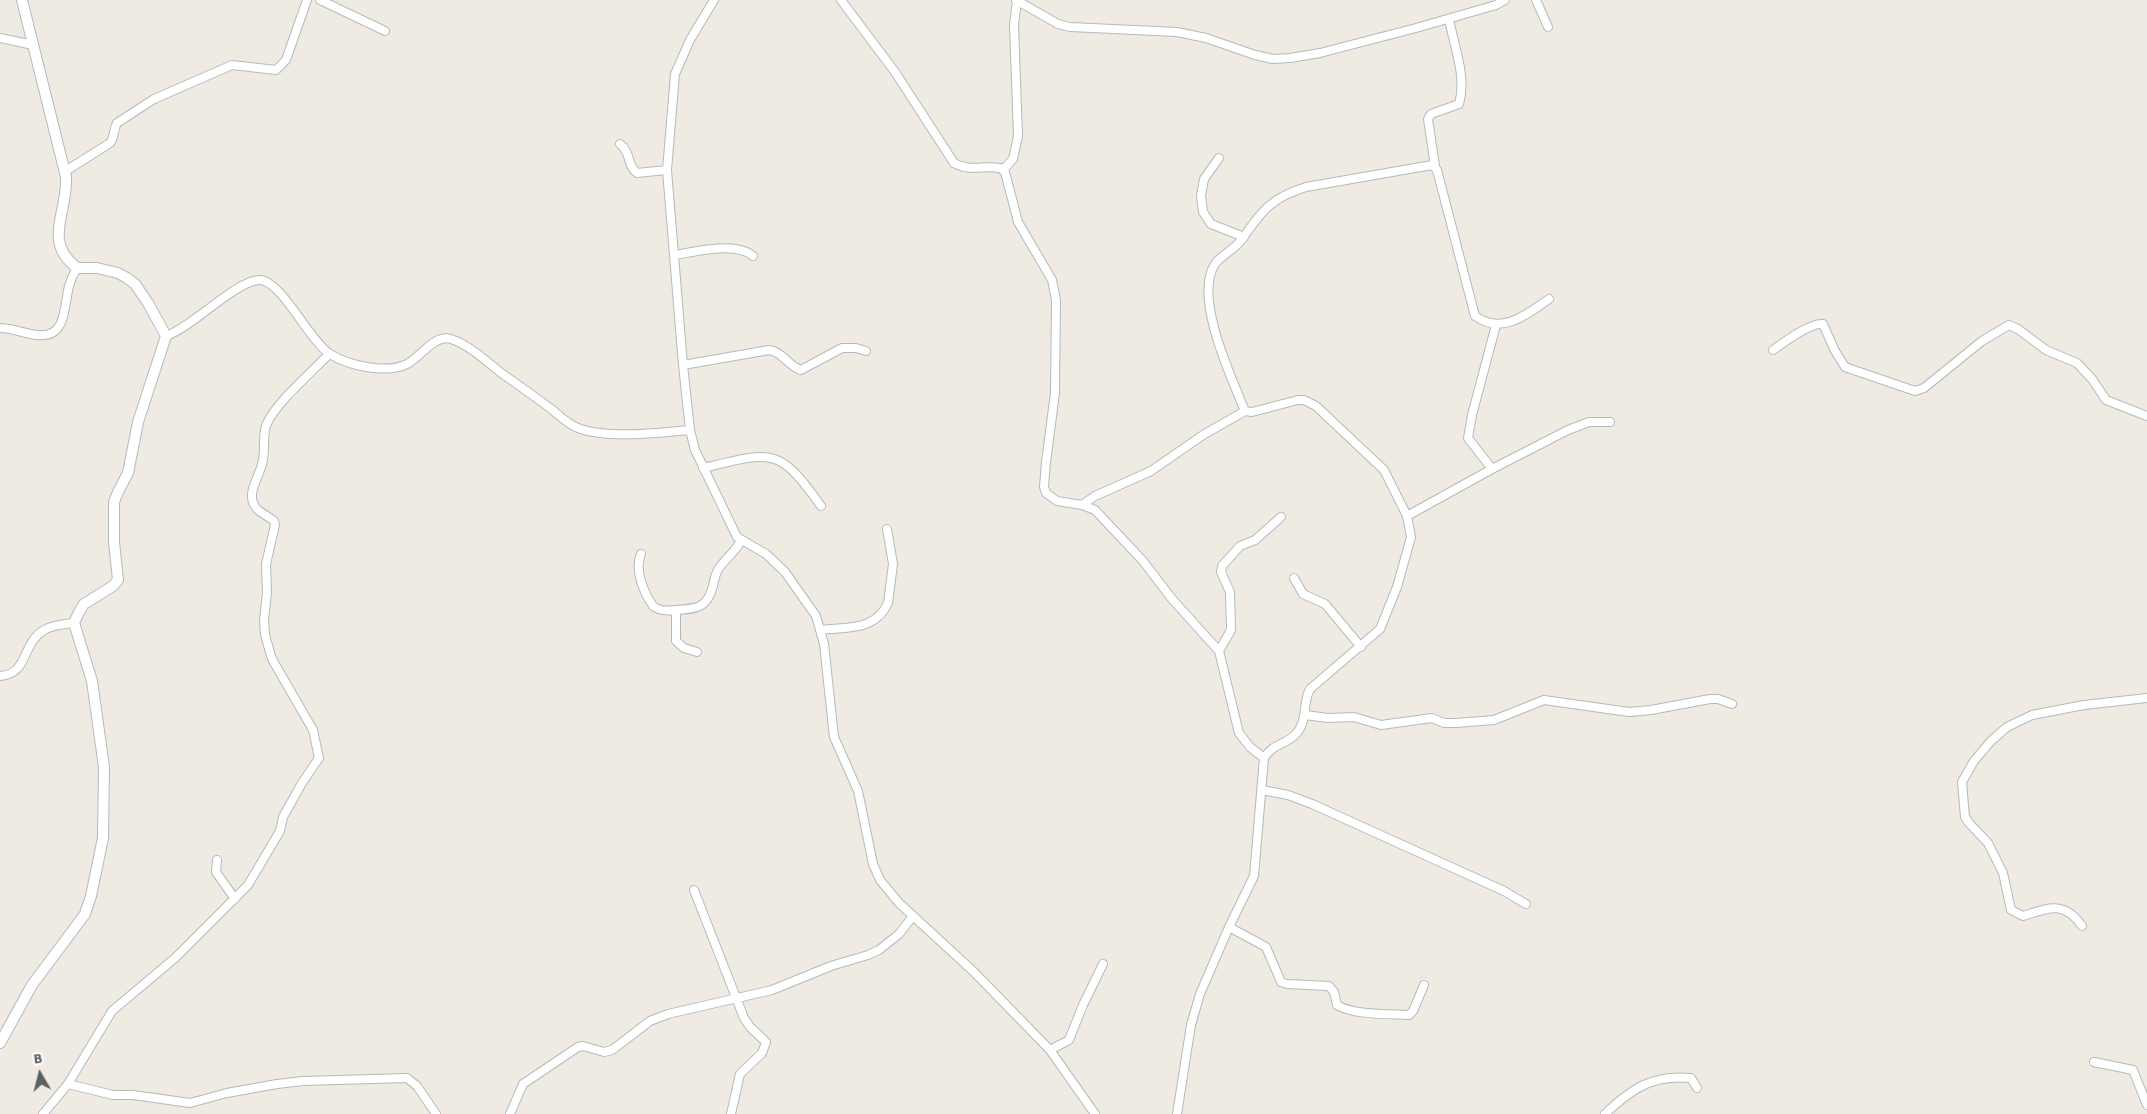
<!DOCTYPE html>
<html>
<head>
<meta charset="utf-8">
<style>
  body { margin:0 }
  #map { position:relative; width:2147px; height:1114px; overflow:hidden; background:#efebe2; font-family:Signika,sans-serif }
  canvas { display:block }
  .north { position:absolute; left:15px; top:1049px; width:50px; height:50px; -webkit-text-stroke:4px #fff; paint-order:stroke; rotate:352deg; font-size:14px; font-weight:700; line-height:20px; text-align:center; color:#5b6064 }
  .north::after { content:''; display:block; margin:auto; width:18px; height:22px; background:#5b6064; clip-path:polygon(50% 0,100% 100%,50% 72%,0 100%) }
</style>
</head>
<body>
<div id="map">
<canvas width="2147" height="1114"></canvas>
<div class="north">B</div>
</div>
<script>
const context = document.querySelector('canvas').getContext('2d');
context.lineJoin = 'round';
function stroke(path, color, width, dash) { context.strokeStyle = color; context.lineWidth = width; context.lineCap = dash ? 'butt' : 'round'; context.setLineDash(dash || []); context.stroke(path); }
const minor = new Path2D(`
  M320 0 385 31
  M714 0 690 40 675 74 667 170 683 365 690 430 695 450 737 537 766 554 785 572 816 616 824 644 834 737 858 791 873 864 880 880 899 903 974 972 1050 1050 1095 1114
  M841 0 895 72 954 163C969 172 984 165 1000 168L1005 172 1018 222 1052 280 1056 300 1055 393 1046 462 1044 487 1046 493 1057 501 1082 505 1095 510 1143 561 1172 599 1219 651 1239 733 1250 747 1264 758
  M1016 0 1058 24 1070 27 1177 32 1206 38 1255 55 1273 59 1290 58 1320 53 1416 28 1496 5 1505 0
  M1536 0 1548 27
  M0 38 33 45
  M620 144C631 152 627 166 637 173L667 170
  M1219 158 1204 179 1201 196 1203 212 1211 224 1244 237
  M1435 166 1428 119 1431 114 1459 104C1467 77 1454 46 1449 19
  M1003 170 1013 159 1018 136 1014 25 1017 1
  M64 172 110 143C115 137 113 130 117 123L154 99 232 65 276 70 286 60 307 0
  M674 255C695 252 736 241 753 256
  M0 328C13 328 25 334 38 335 67 339 64 304 69 286 71 279 74 273 77 268
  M166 336C194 326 234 282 259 280 281 279 309 341 330 354 349 366 387 374 407 364 421 357 434 334 451 339 470 345 488 363 504 375 520 386 535 397 550 408 559 415 567 424 578 428 607 439 659 433 690 430
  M1773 350C1783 343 1811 322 1823 324L1835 351 1845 367 1915 391 1924 388 1982 341 2009 325 2018 329 2046 350 2077 363 2092 379 2106 400 2147 416
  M683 365 769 350C782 351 789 367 801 370L842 348H856L866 351
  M703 468C771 452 778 445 821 506
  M1492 469 1468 438 1472 415 1496 325
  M1082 505 1095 496 1151 471 1203 435 1245 411
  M1407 516 1492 469 1568 430 1589 422H1610
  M641 554C634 570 644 593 653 606 659 611 668 611 675 610 696 609 707 609 713 586 714 580 716 573 719 568 726 558 735 552 741 541
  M1294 578 1303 594 1325 604 1361 647
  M676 610V641L684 648 697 652
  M821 630C848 627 875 631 888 603L893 564 887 529
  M1219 651 1231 630 1230 592 1221 572 1222 566 1240 546 1255 540 1281 517
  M0 676C29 674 21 644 44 630 53 625 64 624 74 623
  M1305 715 1328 718 1354 717 1381 725 1432 718 1444 723H1456L1494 720 1544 700 1629 712 1651 710 1710 699H1718L1732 704
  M1262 790 1288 795 1312 804 1504 891 1526 904
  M217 860 216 872 235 899
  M694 890 744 1018 750 1027 766 1042 762 1053 740 1074 731 1114
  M2082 926C2064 900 2048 908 2023 916L2011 910 2003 873 1988 843 1969 823 1965 817 1962 782 1974 761 1991 741 2007 727 2032 715 2084 705 2147 698
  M1229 927 1266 947 1281 982 1287 984 1329 986 1334 992 1337 1005C1352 1015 1390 1014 1409 1015L1413 1011 1424 985
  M1050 1050 1069 1040 1083 1005 1103 964
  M2094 1062 2133 1070 2147 1105
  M68 1084 113 1095H133L190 1103 227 1093 277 1084 303 1081 407 1078 417 1086 436 1114
  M43 1114 68 1084 112 1011 175 958 248 885 280 831 283 817 302 783 319 758 313 730 272 659 265 635 264 620 267 593 266 564 275 525 274 521C269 517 263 514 258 510 244 496 258 480 262 464 266 451 262 438 266 426 273 405 313 371 329 354
  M510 1114 523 1084 578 1047 583 1046 604 1052 612 1050 650 1021 668 1014 772 990 831 966 868 955 879 950 899 934 913 916
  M1177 1114 1191 1025 1200 994 1229 927 1254 876 1264 758C1273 743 1286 745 1296 734 1308 721 1302 704 1310 689L1380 629 1397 587 1411 537 1407 516 1384 470 1316 406 1304 400H1298L1252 412 1245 411C1232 379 1193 297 1215 264 1222 254 1236 249 1243 238 1262 210 1273 197 1306 187L1432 165 1437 170 1475 316C1502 335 1526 315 1549 299
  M1605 1114C1631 1089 1653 1074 1691 1078L1697 1088`);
const tertiary = new Path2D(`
  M0 1043 32 985 85 914 91 896 103 838 104 767 92 681 74 623 79 612 84 604 113 586 118 580 114 542V502L118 492 128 473 138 422 166 336 148 303 135 284 127 278 118 273 97 268H77C42 241 68 213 66 177L22 0`);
stroke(minor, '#b5b9be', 10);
stroke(tertiary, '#b5b9be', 12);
stroke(minor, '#fff', 8);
stroke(tertiary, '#fff', 10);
</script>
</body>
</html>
